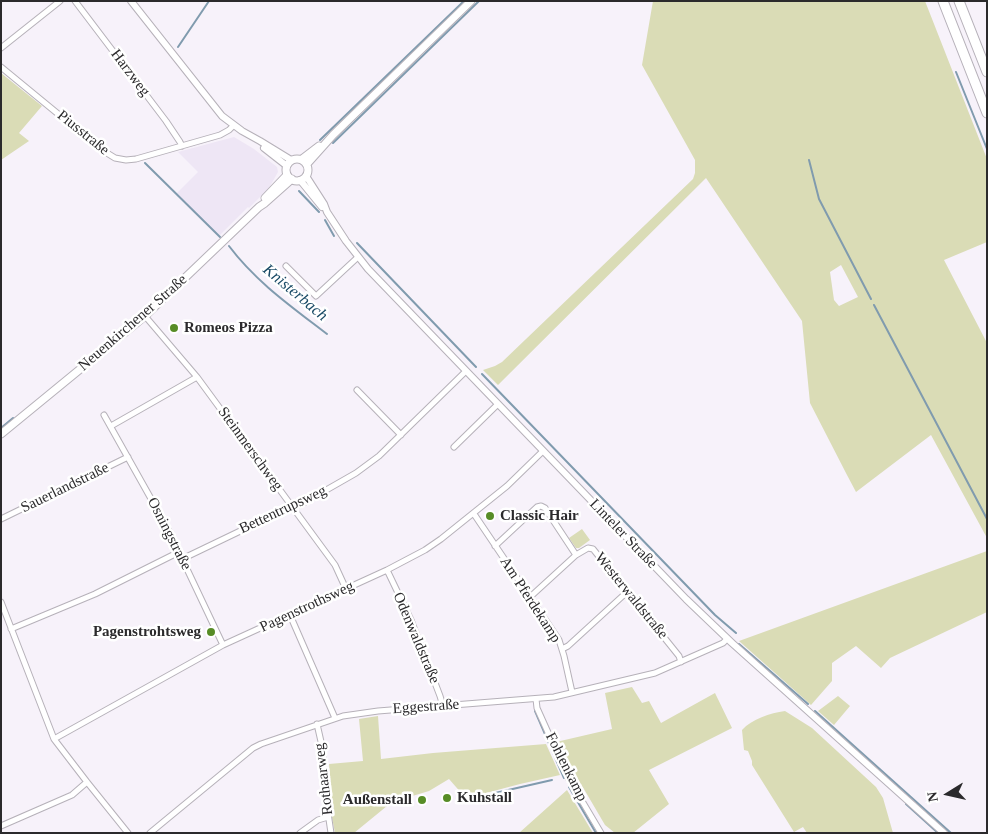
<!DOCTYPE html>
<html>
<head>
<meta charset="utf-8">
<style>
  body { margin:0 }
  #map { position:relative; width:988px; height:834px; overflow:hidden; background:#f7f2fa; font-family:"Times New Roman",serif }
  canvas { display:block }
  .frame { position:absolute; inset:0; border:2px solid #2b2a2c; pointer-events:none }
  .north { position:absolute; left:923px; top:769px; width:50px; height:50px; -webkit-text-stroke:4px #fff; paint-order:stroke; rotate:260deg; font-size:14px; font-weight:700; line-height:20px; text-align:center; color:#2b2a2c }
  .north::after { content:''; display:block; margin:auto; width:18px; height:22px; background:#2b2a2c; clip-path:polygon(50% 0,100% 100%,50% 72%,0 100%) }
</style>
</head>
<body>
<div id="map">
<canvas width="988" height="834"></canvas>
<div class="frame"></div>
<div class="north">N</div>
</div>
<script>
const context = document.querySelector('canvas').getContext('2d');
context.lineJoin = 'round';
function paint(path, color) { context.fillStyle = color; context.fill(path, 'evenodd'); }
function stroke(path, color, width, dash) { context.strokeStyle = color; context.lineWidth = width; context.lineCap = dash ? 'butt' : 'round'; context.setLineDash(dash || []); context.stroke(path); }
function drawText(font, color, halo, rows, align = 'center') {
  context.font = font + ' "Times New Roman",serif'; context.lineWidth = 5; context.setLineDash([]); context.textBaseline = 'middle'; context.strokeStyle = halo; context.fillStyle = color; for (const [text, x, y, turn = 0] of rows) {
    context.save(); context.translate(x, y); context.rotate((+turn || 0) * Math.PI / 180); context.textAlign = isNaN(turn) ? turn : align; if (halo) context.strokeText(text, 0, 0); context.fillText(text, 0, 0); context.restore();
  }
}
paint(new Path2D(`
  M234 137 254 149 277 167 278 172 269 188 249 208 248 207 219 236 176 194 198 172 178 152Z`), '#eee6f5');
paint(new Path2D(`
  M653 1H925L987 159V242L944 260 987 343V538L931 435 856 492 847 475 810 403 802 321 706 178 498 385 483 370 495 366 502 362 693 179 695 173V160L642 65ZM841 265 858 297 839 306 834 300 830 272Z
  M1 73 42 106 19 133 29 141 1 160Z
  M582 529 590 540 579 548H576L569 538Z
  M987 551V612L890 658 881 668 856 646 832 663V681L811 705 739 641Z
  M632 687 642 703 649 701 661 723 715 693 732 728 649 770 669 804 633 833H615L605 825 581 784 571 775 556 742 612 729 605 693Z
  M838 696 850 706 834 725 818 711Z
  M785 711 812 728 876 787 883 798 893 833H807L803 827 794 832 752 765V761L748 751 744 750 742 730C752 719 770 713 785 711Z
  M378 716 381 759 433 753 546 744 560 775 520 784 471 797 466 792 463 795 449 779 429 791 399 800 387 806 354 833H335L330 807 332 805 329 764 363 761 359 719Z
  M567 790 593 833H519Z`), '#dadcb6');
stroke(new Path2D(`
  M178 47 209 1
  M956 72 987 149
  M320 140 464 1
  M333 143 479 1
  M809 160 819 199 871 299
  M145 163 220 237
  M299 191 319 212
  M325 220 334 236
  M357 243 476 367
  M229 246C256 282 292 307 327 334
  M874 305 987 519
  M482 374 715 615 736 633
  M1 428 13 418
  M739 644 808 704
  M535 711 564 778
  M815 711 951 833
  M569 787 596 833
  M482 796 552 780
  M906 804 938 833`), '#809bae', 2);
const minor = new Path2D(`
  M75 1 166 121 180 142 182 146
  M1 48 60 1
  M1 67 102 150 115 158 126 160 136 159 220 135 229 130 233 126
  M286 266 316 296 358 257
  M145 316 197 377 335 565 346 589
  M357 390 401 435
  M104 415 168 529 223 645
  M111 426 197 377
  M454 447 498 404
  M474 514 559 640 564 656 572 692
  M1 519 128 457
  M495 546 537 507 541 506 545 508 576 555
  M182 559 286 509 300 505 356 473 379 456 466 371
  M387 570 411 620 440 696 443 706
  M529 598 576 555 588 548 593 549 679 656 681 662
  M1 602 54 739 87 782 128 833
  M290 615 335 718
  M11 629 95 594 179 552
  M562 649 568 646 627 592
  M536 699 537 708 569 779 601 833
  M317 724 322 746 327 806 331 833
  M54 739 223 645 387 570 425 550 441 539 507 486 543 451
  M1 826 72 795 87 782
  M150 833 253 748 261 744 343 716 378 711 554 697 655 673 723 643 727 639
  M300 833 318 820 328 817`);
const tertiary = new Path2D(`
  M131 1 222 116 242 131 260 141 291 160
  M264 148 287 166
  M306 176 324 204 327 212 346 241 368 269 686 599 732 643 944 833
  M300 180 322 207`);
const secondary = new Path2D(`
  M286 170a11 11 0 1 1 22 0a11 11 0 1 1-22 0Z
  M302 159 319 146
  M307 164 333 135 471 1
  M265 198 287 175
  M1 434 145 316 259 207 265 203 292 179`);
const motorway = new Path2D(`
  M943 1 987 113
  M959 1 987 72`);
stroke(minor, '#b6b1b9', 7);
stroke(tertiary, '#b6b1b9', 8);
stroke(secondary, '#b6b1b9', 9);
stroke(motorway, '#b6b1b9', 11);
stroke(minor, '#fff', 5);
stroke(tertiary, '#fff', 6);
stroke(secondary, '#fff', 7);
stroke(motorway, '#fff', 9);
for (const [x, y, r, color] of [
  [174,328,5,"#578c26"],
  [490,516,5,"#578c26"],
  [211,632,5,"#578c26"],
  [447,798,5,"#578c26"],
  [422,800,5,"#578c26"]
]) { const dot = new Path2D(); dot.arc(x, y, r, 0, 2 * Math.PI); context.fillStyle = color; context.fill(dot); stroke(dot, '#fff', 2); }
drawText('15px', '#2b2a2c', '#fff', [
  ["Harzweg",130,73,53],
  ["Piusstraße",83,133,39],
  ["Neuenkirchener Straße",133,323,-41],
  ["Steinmerschweg",250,449,54],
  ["Sauerlandstraße",65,488,-26],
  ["Bettentrupsweg",283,510,-25],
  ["Osningstraße",169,534,63],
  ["Linteler Straße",623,534,46],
  ["Westerwaldstraße",631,596,51],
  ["Am Pferdekamp",530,600,57],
  ["Pagenstrothsweg",307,607,-25],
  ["Odenwaldstraße",416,638,67],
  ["Eggestraße",426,707,-4],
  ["Fohlenkamp",566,767,63],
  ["Rothaarweg",324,779,-97]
]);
drawText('bold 15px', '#2b2a2c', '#fff', [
  ["Romeos Pizza",184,328],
  ["Classic Hair",500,516],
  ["Pagenstrohtsweg",201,632,"right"],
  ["Kuhstall",457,798],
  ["Außenstall",412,800,"right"]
], 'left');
drawText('italic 16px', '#184965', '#fff', [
  ["Knisterbach",295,293,40]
]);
</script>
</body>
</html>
